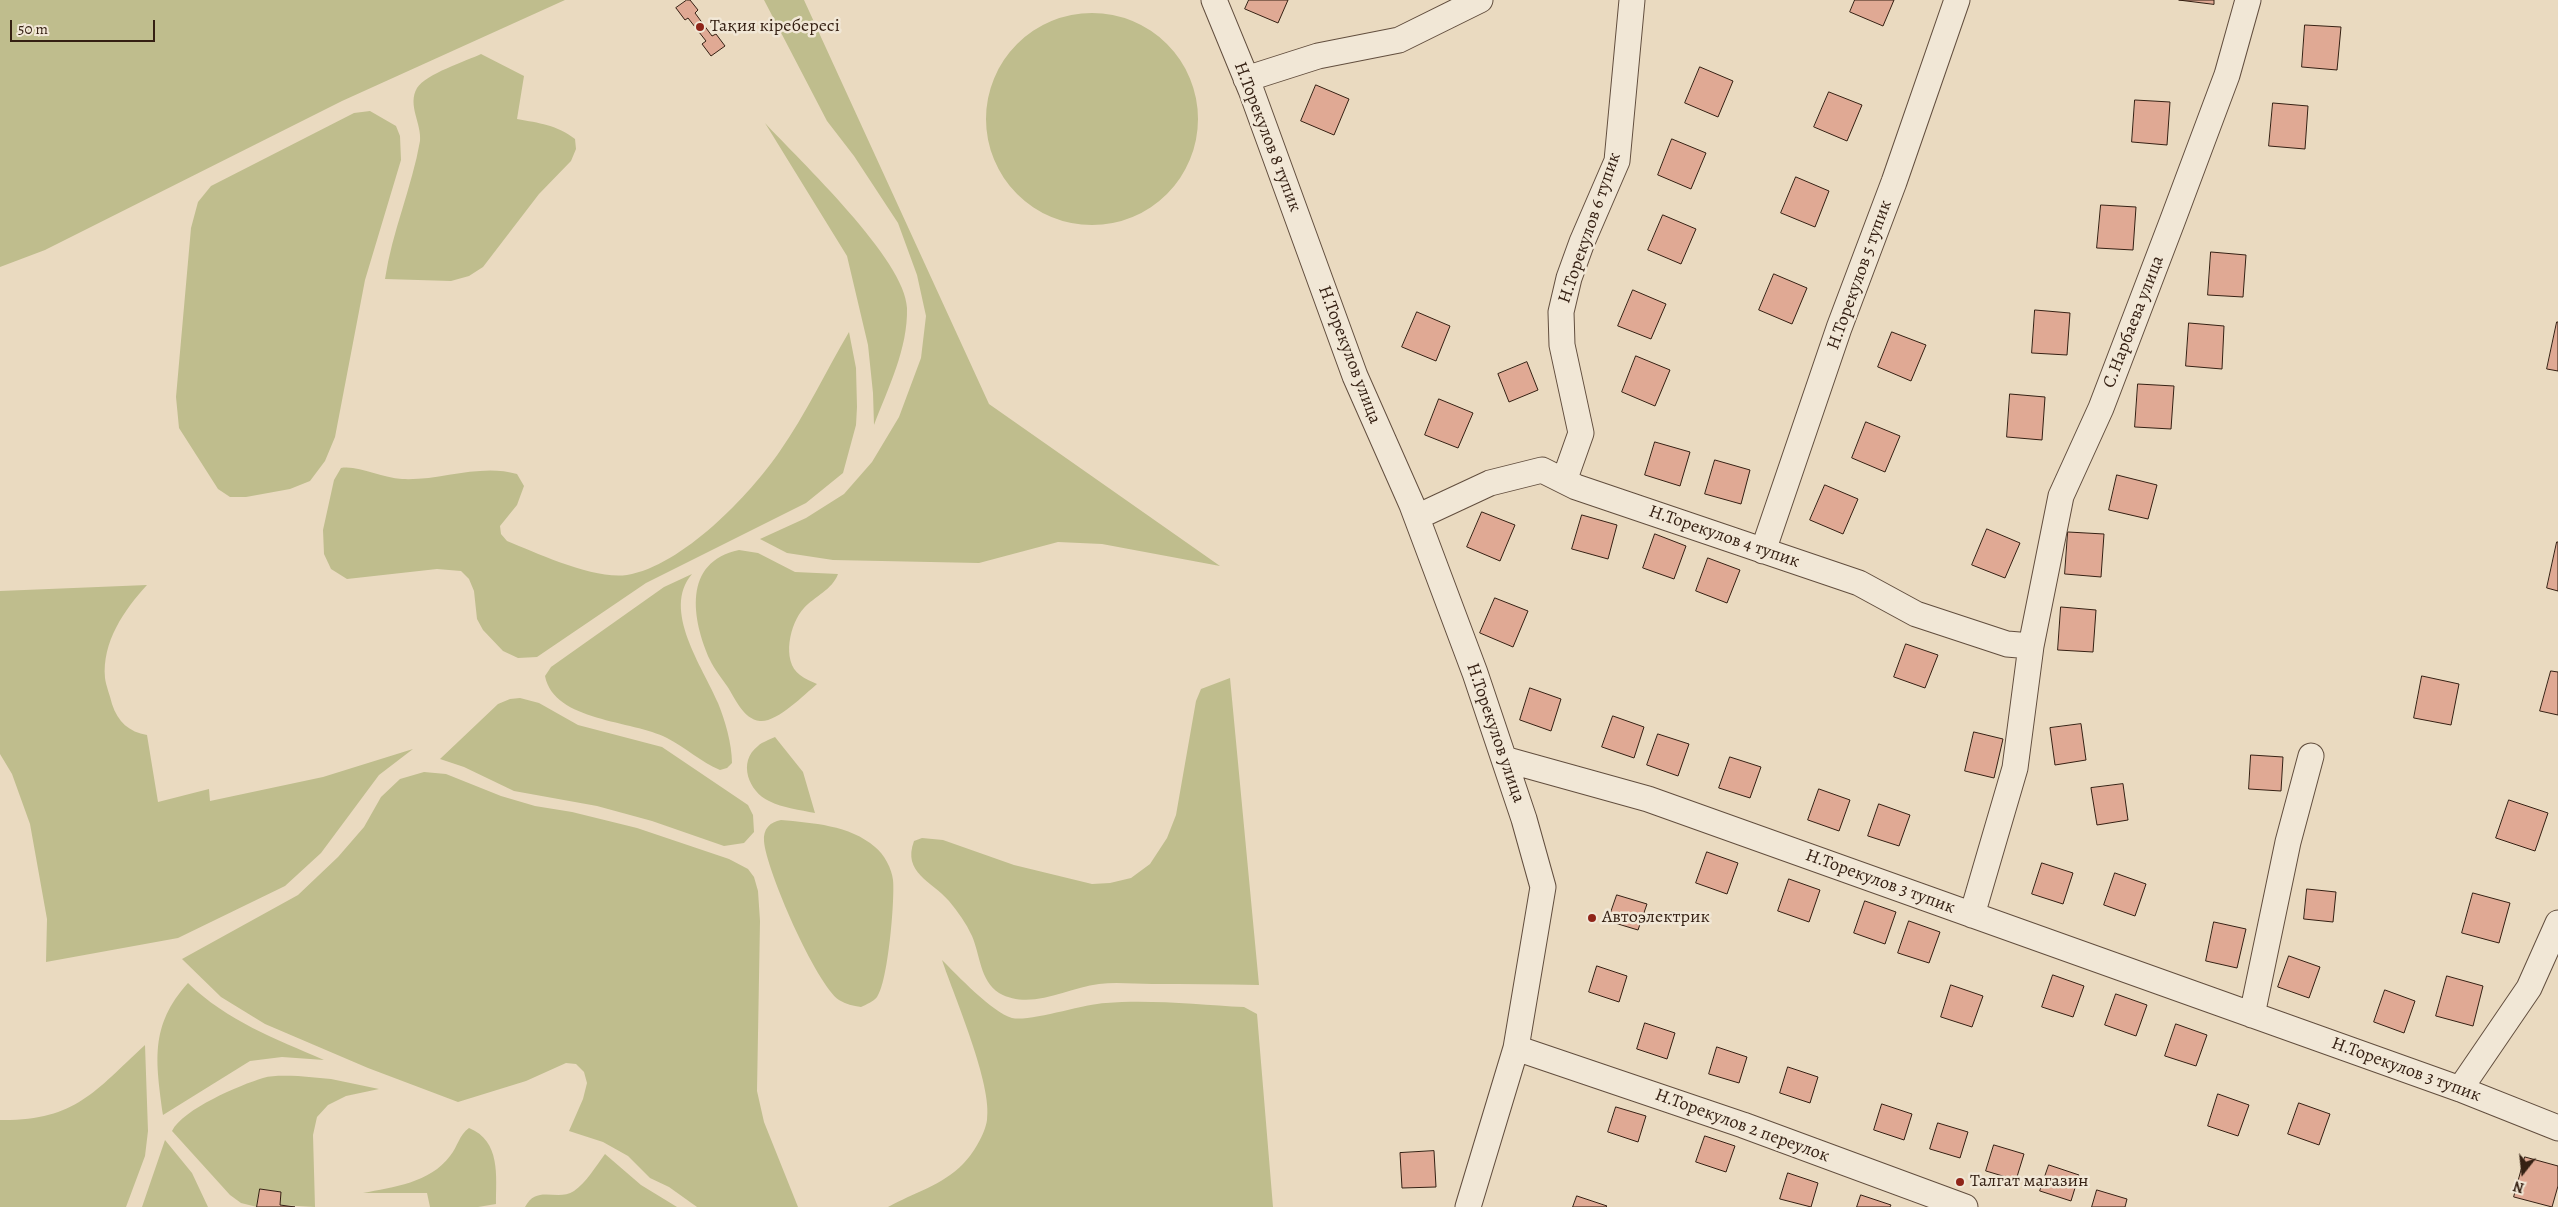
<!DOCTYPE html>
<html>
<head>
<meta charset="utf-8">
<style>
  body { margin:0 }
  #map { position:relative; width:2558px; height:1207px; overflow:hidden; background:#eadac0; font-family:Alegreya,serif }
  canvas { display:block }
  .north { position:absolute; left:2498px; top:1147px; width:50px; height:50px; -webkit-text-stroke:4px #f1e7d6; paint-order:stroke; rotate:196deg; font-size:14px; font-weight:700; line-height:20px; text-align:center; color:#352013 }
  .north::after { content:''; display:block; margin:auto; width:18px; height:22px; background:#352013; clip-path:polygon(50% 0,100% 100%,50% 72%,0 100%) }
  .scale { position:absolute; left:10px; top:20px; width:145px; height:22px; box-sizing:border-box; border:2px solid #352013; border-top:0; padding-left:6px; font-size:15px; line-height:18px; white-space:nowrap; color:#352013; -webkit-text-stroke:4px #f1e7d6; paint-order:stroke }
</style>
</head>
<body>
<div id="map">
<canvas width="2558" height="1207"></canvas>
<div class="north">N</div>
<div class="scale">50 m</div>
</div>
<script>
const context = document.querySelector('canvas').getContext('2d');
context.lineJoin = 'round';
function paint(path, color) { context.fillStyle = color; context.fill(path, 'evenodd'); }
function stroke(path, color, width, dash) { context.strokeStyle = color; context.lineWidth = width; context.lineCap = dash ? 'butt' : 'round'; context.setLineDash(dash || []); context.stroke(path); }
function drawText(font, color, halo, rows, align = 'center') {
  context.font = font + ' Alegreya,serif'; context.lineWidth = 5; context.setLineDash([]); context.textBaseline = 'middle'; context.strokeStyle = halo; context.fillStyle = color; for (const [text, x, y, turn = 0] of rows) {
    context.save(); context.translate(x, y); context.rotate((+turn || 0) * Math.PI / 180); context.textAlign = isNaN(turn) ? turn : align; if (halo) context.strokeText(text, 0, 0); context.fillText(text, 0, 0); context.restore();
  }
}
paint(new Path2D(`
  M0 0H565L342 101 45 250 0 267Z
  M764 0H804L989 404 1220 566 1102 544 1058 542 979 563 833 560 787 553 760 539 806 518 844 494 872 462 899 417 921 358 926 316 917 275 898 223 854 156 827 121Z
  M986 119a106 106 0 1 1 212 0a106 106 0 1 1-212 0Z
  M481 54 524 76 517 119C539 123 557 125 575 139L576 149 571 161 539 194 483 267 469 276 451 281 385 279C392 232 412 187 420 141 422 124 407 105 417 88 426 74 466 61 481 54Z
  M370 111 396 126 400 136 401 160 365 280 335 437 325 461 310 481 290 489 246 497H230L218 489 179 428 176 397 191 228 198 202 211 186 354 113Z
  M765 123C799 160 906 260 907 308 908 349 888 388 874 425L873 393 868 345 847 256Z
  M849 332 856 368 857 407 856 425 843 473 806 503 646 583 537 657 518 658 503 651 483 630 477 619 474 591 469 579 461 571 437 569 347 579 331 569 324 554 323 530 334 480 341 468C358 465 382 478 402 479 440 481 480 463 517 474L524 486 517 505 500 526 501 534 507 541C537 553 594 580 627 575 682 566 750 495 780 451 806 414 826 371 849 332Z
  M739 550 758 553 795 572 838 574C832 590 815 596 804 608 790 623 781 661 800 675 805 679 811 681 817 684 804 695 776 723 760 721 743 719 735 698 727 686 721 677 714 669 710 660 692 620 682 562 739 550Z
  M692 574C661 610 703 667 718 703 725 720 732 744 732 763L727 768 720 770C701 762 685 747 667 738 633 720 554 722 545 676L551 667 664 587Z
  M147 585C124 610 102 642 105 678 106 686 110 695 112 704 118 722 129 732 147 735L158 802 209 789 210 801 323 777 413 749 379 775 321 853 285 886 178 938 46 962 47 919 30 824 12 774 0 754V591Z
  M1230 678 1259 985C1223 984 1187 984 1152 984 1135 984 1116 982 1099 984 1066 988 1031 1011 999 993 980 981 980 954 972 936 966 923 958 912 949 901 932 881 902 873 914 841L922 838 943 840 1014 865 1092 884 1110 883 1131 878 1150 864 1167 838 1176 815 1196 701 1201 689Z
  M520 698 539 703 578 725 662 747 748 805 753 815 754 832 744 843 724 846 652 821 597 806 514 791 464 767 440 759 498 704 510 699Z
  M775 737 803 772 815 813C800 810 783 808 769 801 749 792 737 762 758 746 762 742 769 740 775 737Z
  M424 772 446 774 501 796 535 806 572 812 637 828 729 859 748 869 754 877 758 891 760 921 757 1091 764 1122 798 1207H697L669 1187 650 1178 628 1156 603 1142 569 1131 583 1099 587 1083 584 1072 576 1064 566 1063 526 1081 458 1102 368 1068 265 1024 221 997 182 959 298 895 338 857 364 827 381 797 400 779Z
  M781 820C812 823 850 825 875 847 884 854 892 869 893 880 895 899 888 983 877 997 873 1002 867 1004 861 1007 853 1006 846 1004 839 1000 816 984 766 870 764 841 763 829 770 822 781 820Z
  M942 960C957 975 992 1012 1012 1018 1030 1022 1083 1004 1106 1003 1149 999 1202 1005 1244 1007L1257 1014 1273 1207H888C913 1193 943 1185 963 1164 973 1154 985 1134 987 1120 993 1085 954 996 942 960Z
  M188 983C227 1021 276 1039 324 1060L282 1057 250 1061 163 1115C156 1062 149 1026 188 983Z
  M145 1045 148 1131 145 1156 126 1207H0V1120C75 1121 94 1092 145 1045Z
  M298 1076 331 1079 379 1089 346 1096 328 1105 317 1117 313 1135 315 1207 280 1205 281 1192 260 1189 257 1207 241 1203 230 1195 172 1131C183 1109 240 1085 263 1078 273 1075 287 1076 298 1076Z
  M469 1128C501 1141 496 1176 496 1204L478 1207H430L427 1193H363C393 1187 430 1183 450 1156 458 1146 459 1135 469 1128Z
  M165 1140 192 1173 208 1207H142Z
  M605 1154 641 1185 677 1207H525C537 1184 557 1202 574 1191 586 1183 596 1166 605 1154Z`), '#bfbd8d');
const building = new Path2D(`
  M687 0H690L698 10 695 13 712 36 716 34 725 46 711 56 702 44 706 41 688 18 685 20 676 8Z
  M1249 0H1288L1278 23 1245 9Z
  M1855 0H1894L1883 26 1850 12Z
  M2179 0H2214V4Z
  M2305 25 2341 27 2337 70 2302 67Z
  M1700 67 1733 81 1718 117 1685 103Z
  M1316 85 1349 99 1334 135 1301 121Z
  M1829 92 1862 105 1847 141 1814 127Z
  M2135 100 2170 102 2167 145 2132 142Z
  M2273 103 2308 106 2305 149 2269 146Z
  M1672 139 1706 153 1691 189 1658 175Z
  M1796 177 1829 191 1815 227 1781 213Z
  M2101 205 2136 207 2133 250 2097 248Z
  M1663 215 1696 229 1681 264 1648 250Z
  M2211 252 2246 255 2243 297 2208 295Z
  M1774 274 1807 288 1792 324 1759 310Z
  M1633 290 1666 304 1651 339 1618 326Z
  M2035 310 2070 313 2067 355 2032 353Z
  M1417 312 1450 326 1436 361 1402 347Z
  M2557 322H2558V371L2547 369Z
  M2189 323 2224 326 2222 369 2186 366Z
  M1892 332 1926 345 1911 381 1878 367Z
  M1636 356 1670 370 1655 406 1622 392Z
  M1527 362 1538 390 1509 402 1498 374Z
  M2138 384 2174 386 2171 429 2135 427Z
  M2010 394 2045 397 2042 440 2007 437Z
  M1439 399 1473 413 1458 448 1425 435Z
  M1866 422 1900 436 1885 472 1852 458Z
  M1655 442 1690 452 1680 486 1645 475Z
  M1715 460 1750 470 1741 504 1705 494Z
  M2117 475 2157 485 2148 519 2109 510Z
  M1825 485 1858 499 1843 534 1810 520Z
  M1482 512 1515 525 1500 561 1467 547Z
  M1582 515 1617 525 1608 559 1572 549Z
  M1987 529 2020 543 2005 578 1972 565Z
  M2068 532 2104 534 2101 577 2065 574Z
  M1655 534 1686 546 1674 579 1643 568Z
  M2557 542H2558V591L2547 588Z
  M1708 558 1740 570 1727 603 1696 591Z
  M1495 598 1528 611 1513 647 1480 633Z
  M2061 607 2096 610 2093 652 2058 650Z
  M1906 644 1938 655 1925 688 1894 677Z
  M2551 671 2558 672V715L2540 711Z
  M2422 676 2459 684 2451 725 2414 718Z
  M1530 688 1561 699 1551 731 1520 720Z
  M1613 716 1644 727 1634 758 1602 747Z
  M2081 724 2086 760 2055 765 2050 728Z
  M1974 732 2003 739 1994 778 1965 771Z
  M1658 734 1689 744 1678 776 1647 765Z
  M2251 755 2283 757 2281 791 2249 789Z
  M1730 757 1761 767 1750 798 1719 788Z
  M2123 784 2128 820 2097 825 2091 788Z
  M1819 789 1850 800 1839 831 1808 820Z
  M2509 800 2548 813 2535 851 2496 838Z
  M1879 804 1910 815 1899 846 1868 836Z
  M1707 852 1738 863 1727 894 1696 883Z
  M2042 863 2073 873 2063 904 2032 894Z
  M2115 873 2146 884 2135 916 2104 905Z
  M1789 879 1820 890 1809 922 1778 911Z
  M2307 889 2336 892 2333 922 2304 919Z
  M2473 893 2510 903 2499 943 2462 933Z
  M1617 895 1647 904 1638 930 1608 921Z
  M1865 901 1896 912 1885 944 1854 933Z
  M1909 921 1940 932 1929 963 1898 953Z
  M2214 922 2246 929 2237 968 2206 961Z
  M2289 956 2320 967 2309 998 2278 987Z
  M1597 966 1627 976 1619 1002 1589 992Z
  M2053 975 2084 986 2073 1017 2042 1007Z
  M2447 976 2483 986 2473 1026 2436 1016Z
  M1951 985 1983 996 1972 1027 1941 1017Z
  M2385 990 2415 1001 2404 1033 2374 1022Z
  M2116 994 2147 1005 2136 1036 2105 1025Z
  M1645 1023 1675 1033 1667 1059 1637 1049Z
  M2176 1024 2207 1035 2196 1066 2165 1056Z
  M1717 1047 1747 1057 1739 1083 1709 1074Z
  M1788 1067 1818 1077 1810 1103 1780 1093Z
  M2218 1094 2249 1105 2238 1136 2208 1126Z
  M2299 1103 2330 1114 2319 1145 2288 1134Z
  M1882 1104 1912 1114 1904 1140 1874 1130Z
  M1616 1107 1646 1116 1638 1142 1608 1132Z
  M1938 1123 1968 1132 1960 1158 1930 1149Z
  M1705 1136 1735 1146 1726 1172 1696 1162Z
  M1994 1145 2024 1154 2016 1180 1986 1171Z
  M1434 1151 1436 1187 1402 1188 1400 1153Z
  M2525 1157 2558 1166V1186L2552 1207 2514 1197Z
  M2049 1165 2079 1175 2071 1201 2040 1191Z
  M1788 1173 1818 1183 1811 1207 1780 1199Z
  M260 1189 281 1192 280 1205 295 1207H257Z
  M2097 1190 2127 1199 2125 1207H2092Z
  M1861 1195 1891 1205 1890 1207H1857Z
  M1577 1196 1607 1206 1606 1207H1573Z`);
paint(building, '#e0a994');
stroke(building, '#352013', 1);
const minor = new Path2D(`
  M1214 0 1251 90 1355 376 1412 505 1475 673 1524 819 1543 887 1516 1048 1468 1207
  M1246 79 1318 56 1399 40 1480 0
  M1564 481 1581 433 1562 345 1561 312 1569 278 1582 242 1617 161 1632 0
  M1417 517 1490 483 1542 470 1576 487 1859 583 1916 614 2007 644 2031 646
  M1763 551 1839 328 1894 182 1957 0
  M1504 759 1648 799 2460 1089 2558 1128
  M1972 915 2015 768 2031 646 2061 496 2101 408 2172 222 2227 75 2248 0
  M2252 1015 2288 842 2311 756
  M1516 1048 1743 1125 1965 1207
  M2460 1089 2529 988 2558 923`);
stroke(minor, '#624e3e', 27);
stroke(minor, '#f1e7d6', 25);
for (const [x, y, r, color] of [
  [700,27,5,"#8f2418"],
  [1592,918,5,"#8f2418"],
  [1960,1182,5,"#8f2418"]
]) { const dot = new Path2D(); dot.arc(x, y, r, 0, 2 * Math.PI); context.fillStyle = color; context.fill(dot); stroke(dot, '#f1e7d6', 2); }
drawText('18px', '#352013', '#f1e7d6', [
  ["Тақия кіребересі",710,27],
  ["Автоэлектрик",1602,918],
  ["Талгат магазин",1970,1182]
], 'left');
drawText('18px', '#352013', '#f1e7d6', [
  ["Н.Торекулов 8 тупик",1267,137,69],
  ["Н.Торекулов 6 тупик",1590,228,-71],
  ["Н.Торекулов 5 тупик",1860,275,-70],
  ["С.Нарбаева улица",2134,322,-69],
  ["Н.Торекулов улица",1349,355,69],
  ["Н.Торекулов 4 тупик",1724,537,19],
  ["Н.Торекулов улица",1495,733,71],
  ["Н.Торекулов 3 тупик",1880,882,20],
  ["Н.Торекулов 3 тупик",2406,1070,20],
  ["Н.Торекулов 2 переулок",1742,1126,20]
]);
</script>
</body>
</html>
